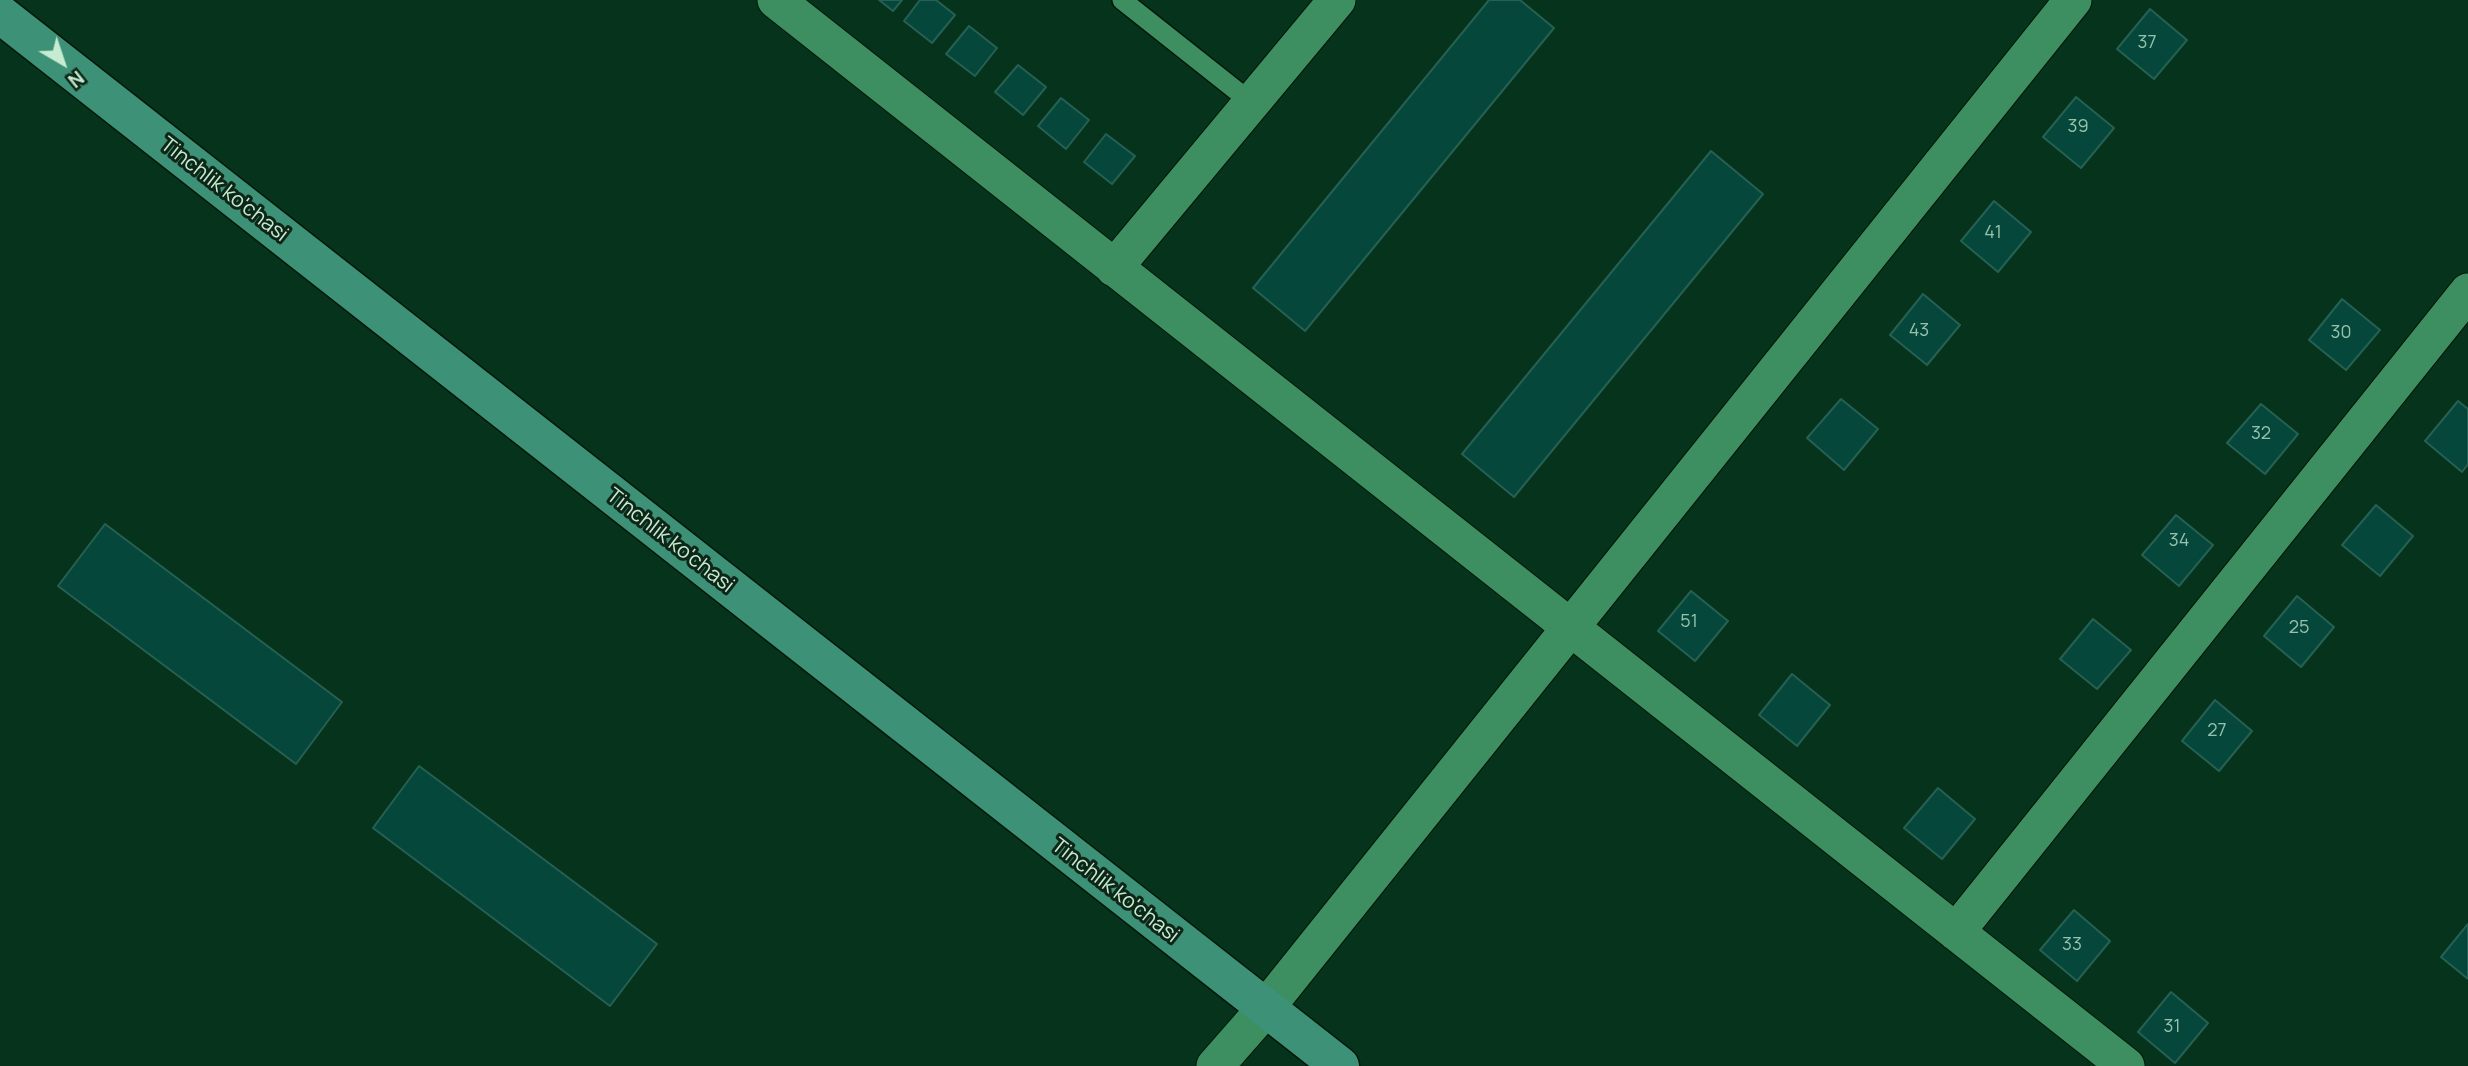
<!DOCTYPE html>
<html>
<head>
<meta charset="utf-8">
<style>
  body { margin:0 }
  #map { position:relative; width:2468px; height:1066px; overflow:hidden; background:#05331c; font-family:Manrope,sans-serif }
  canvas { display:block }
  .north { position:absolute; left:28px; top:28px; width:70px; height:70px; -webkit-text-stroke:5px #0d2618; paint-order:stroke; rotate:141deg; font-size:19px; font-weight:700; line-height:28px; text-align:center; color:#c5ebd1 }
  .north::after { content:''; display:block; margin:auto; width:24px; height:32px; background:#c5ebd1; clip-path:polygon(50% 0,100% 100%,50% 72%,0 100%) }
</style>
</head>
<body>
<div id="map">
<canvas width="2468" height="1066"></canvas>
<div class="north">N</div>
</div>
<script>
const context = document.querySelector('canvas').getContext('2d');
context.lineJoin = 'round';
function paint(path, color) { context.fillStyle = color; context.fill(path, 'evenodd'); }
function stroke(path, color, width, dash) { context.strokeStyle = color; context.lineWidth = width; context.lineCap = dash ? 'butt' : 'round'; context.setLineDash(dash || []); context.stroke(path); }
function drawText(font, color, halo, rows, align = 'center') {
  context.font = font + ' Manrope,sans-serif'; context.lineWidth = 6; context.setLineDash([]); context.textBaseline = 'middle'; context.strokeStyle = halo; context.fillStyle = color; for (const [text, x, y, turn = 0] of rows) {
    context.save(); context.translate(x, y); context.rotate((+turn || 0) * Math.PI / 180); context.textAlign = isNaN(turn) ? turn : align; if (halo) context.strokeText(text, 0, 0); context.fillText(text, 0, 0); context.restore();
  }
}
const building = new Path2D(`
  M879 0H902L893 11Z
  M920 0H936L955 15 932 43 904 21Z
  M1489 0H1520L1554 28 1305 331 1253 288Z
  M2150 9 2187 40 2154 79 2117 49Z
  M969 26 997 48 975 76 946 54Z
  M1018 65 1046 87 1023 115 995 92Z
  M2076 97 2114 128 2081 168 2043 137Z
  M1061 98 1089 120 1066 149 1038 126Z
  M1106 134 1135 156 1112 184 1084 162Z
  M1711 151 1763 194 1514 497 1462 454Z
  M1994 201 2031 232 1998 272 1961 241Z
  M1923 294 1960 325 1927 365 1890 335Z
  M2342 299 2380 330 2346 370 2309 340Z
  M1841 399 1878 429 1844 470 1807 438Z
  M2458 401 2468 409V464L2462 472 2425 441Z
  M2261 404 2298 434 2265 474 2227 443Z
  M2376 505 2413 536 2380 576 2342 545Z
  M2176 515 2213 545 2179 586 2142 555Z
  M105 524 342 702 296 764 58 586Z
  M1691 591 1728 621 1695 661 1658 631Z
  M2297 596 2334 627 2301 667 2264 636Z
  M2093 619 2131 650 2097 689 2060 659Z
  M1792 674 1830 705 1797 746 1759 715Z
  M2215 700 2252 731 2219 771 2182 741Z
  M419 766 657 944 610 1006 373 828Z
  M1938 788 1975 819 1942 859 1904 828Z
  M2074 910 2110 941 2077 981 2040 950Z
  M2468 924V979L2441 957Z
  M2171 992 2208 1023 2175 1063 2138 1032Z`);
paint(building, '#06473b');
stroke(building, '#266053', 2);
const service = new Path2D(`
  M1122 0 1252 103`);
const minor = new Path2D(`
  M776 0 2126 1066
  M1114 268 1337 0
  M1956 932 2468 292
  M1215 1066 1265 1009 2073 0`);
const secondary = new Path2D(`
  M0 14 1340 1066`);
stroke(service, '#01180a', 22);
stroke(minor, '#01180a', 39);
stroke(secondary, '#01180a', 41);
stroke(service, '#3d8e60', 19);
stroke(minor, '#3d8e60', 37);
stroke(secondary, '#3c9177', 38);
drawText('18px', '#95c2ac', null, [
  ["37",2147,43],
  ["39",2078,127],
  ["41",1993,233],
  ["43",1919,331],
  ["30",2341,333],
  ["32",2261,434],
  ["34",2179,541],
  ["51",1689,622],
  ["25",2299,628],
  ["27",2217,731],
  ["33",2072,945],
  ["31",2172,1027]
]);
drawText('21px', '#c5ebd1', '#0d2618', [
  ["Tinchlik ko'chasi",224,190,38],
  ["Tinchlik ko'chasi",670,541,38],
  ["Tinchlik ko'chasi",1115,891,38]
]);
</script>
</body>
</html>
